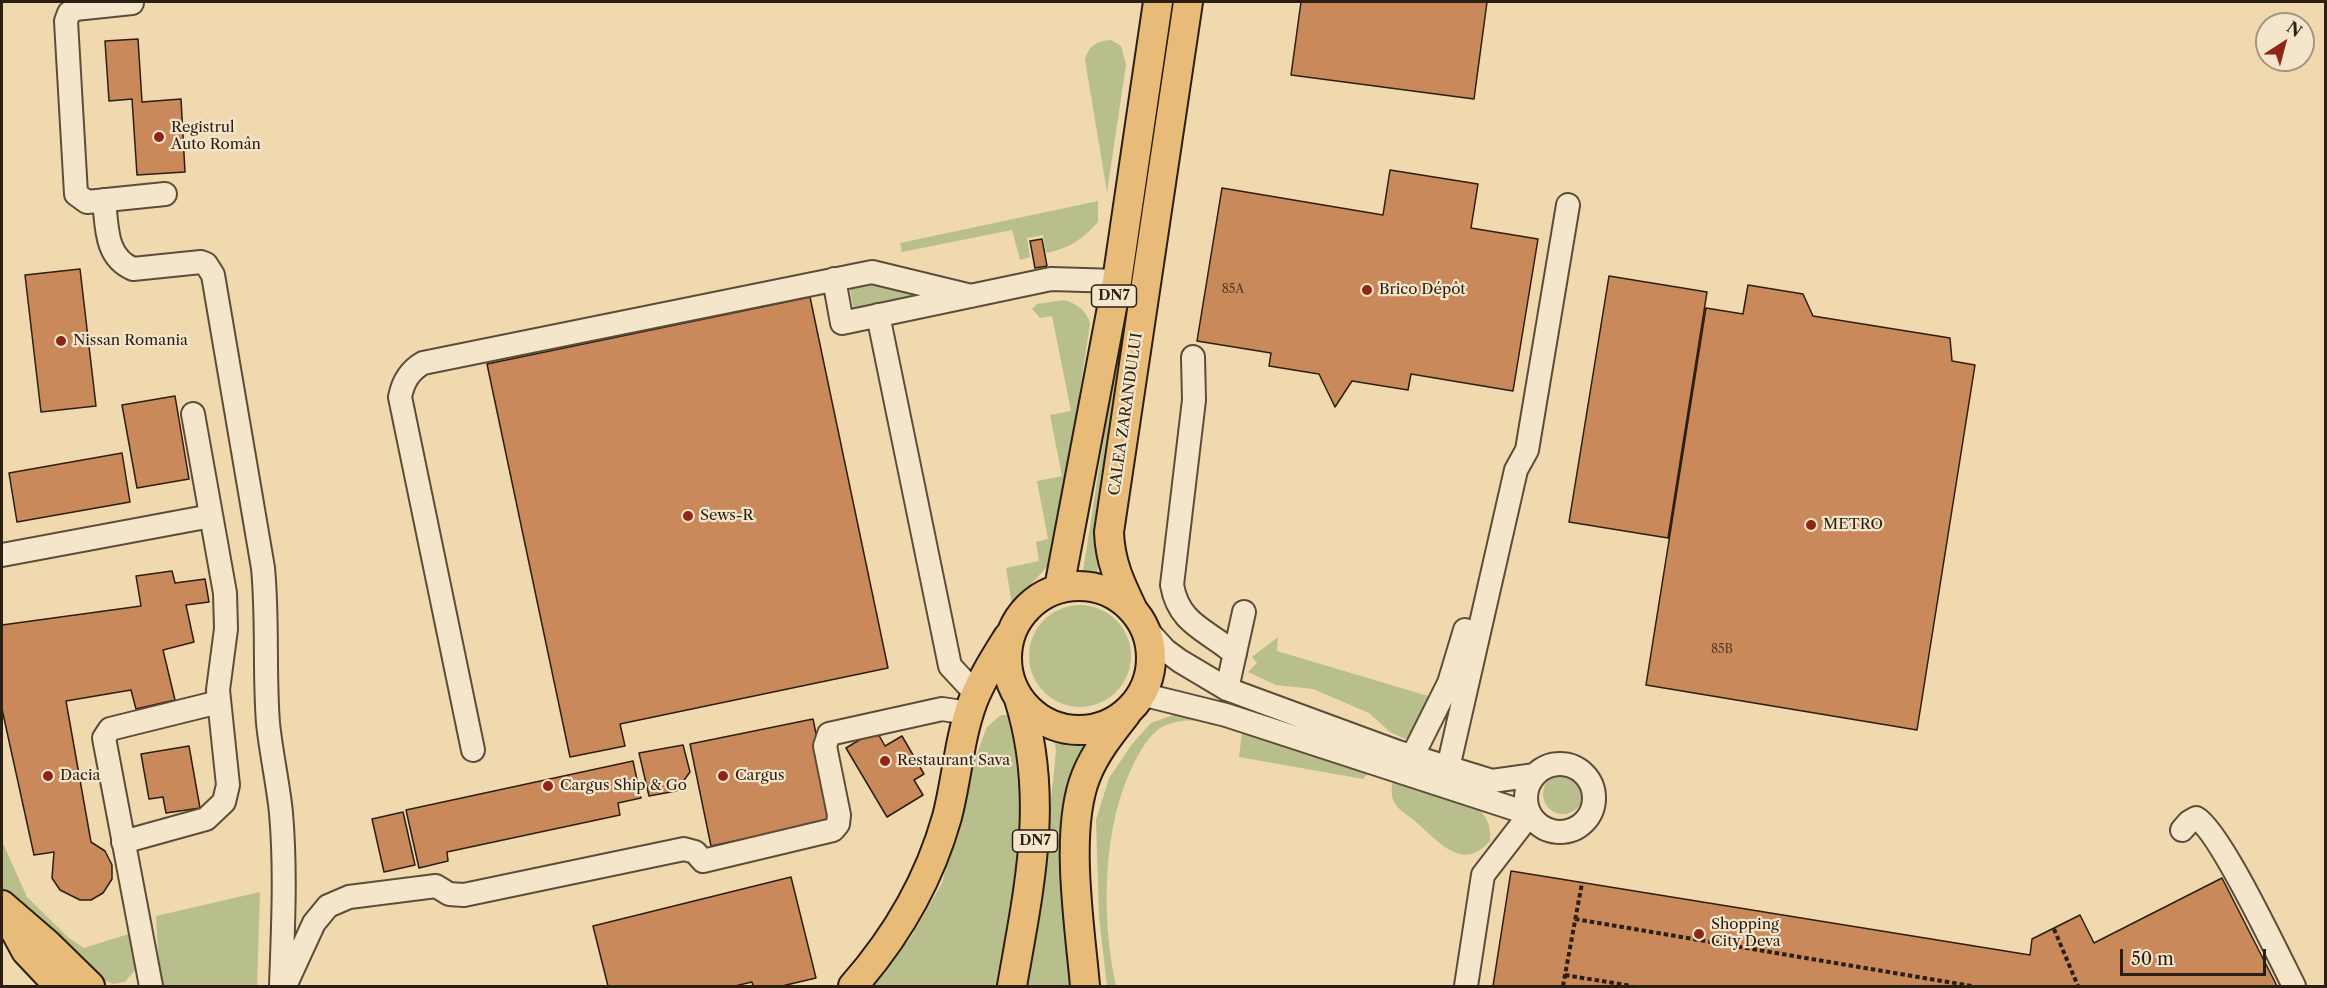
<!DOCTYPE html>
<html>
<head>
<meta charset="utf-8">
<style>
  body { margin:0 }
  #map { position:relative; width:2327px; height:988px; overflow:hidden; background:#f0d9af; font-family:"Libre Caslon Text",serif }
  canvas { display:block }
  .frame { position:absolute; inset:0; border:3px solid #2b1e12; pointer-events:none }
  .north { position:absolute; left:2255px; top:12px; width:60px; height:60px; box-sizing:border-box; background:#f5e6cb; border:2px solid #a49681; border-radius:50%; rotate:36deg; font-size:16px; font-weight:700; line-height:24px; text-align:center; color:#2b1e12 }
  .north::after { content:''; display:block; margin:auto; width:21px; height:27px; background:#8f2418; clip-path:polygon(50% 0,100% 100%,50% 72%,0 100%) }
  .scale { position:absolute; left:2120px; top:949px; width:146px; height:27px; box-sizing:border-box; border:3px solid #2b1e12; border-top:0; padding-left:8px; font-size:18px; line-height:21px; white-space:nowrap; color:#2b1e12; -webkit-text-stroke:4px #f5e6cb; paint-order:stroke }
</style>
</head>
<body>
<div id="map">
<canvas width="2327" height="988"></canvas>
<div class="frame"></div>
<div class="north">N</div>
<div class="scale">50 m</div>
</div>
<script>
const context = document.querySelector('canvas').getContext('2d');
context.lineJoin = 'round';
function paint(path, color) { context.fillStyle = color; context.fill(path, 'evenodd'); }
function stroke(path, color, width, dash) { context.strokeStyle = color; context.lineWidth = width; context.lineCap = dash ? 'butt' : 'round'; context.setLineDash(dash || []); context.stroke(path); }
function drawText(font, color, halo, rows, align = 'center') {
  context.font = font + ' "Libre Caslon Text",serif'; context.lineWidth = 4.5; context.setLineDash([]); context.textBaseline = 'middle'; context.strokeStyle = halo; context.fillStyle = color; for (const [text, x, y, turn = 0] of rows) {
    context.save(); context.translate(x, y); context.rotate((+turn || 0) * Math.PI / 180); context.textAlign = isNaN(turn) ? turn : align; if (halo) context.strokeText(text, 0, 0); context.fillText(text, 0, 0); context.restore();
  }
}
paint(new Path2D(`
  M1171 2H1181L1096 581 1082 578Z
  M1111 40 1121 46 1126 65 1107 192 1085 60C1088 46 1097 41 1111 40Z
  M1098 201V222C1083 239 1068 249 1046 253L1043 235 1027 238 1030 257 1020 260 1012 230 902 252 900 243Z
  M874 283 913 292 912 299 854 312 850 289Z
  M1064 300C1076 303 1087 311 1090 323L1056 552 1046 568 1012 605 1006 568 1039 561 1036 542 1048 539 1037 481 1062 476 1050 415 1071 411 1052 316 1040 318 1032 309 1037 304Z
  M1029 656a51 51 0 1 1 102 0a51 51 0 1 1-102 0Z
  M1278 637 1277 651 1428 696 1431 702 1411 737 1405 739 1390 732 1369 713 1313 689 1276 685 1248 672 1257 663 1252 657Z
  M1176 714 1213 719 1369 772 1363 779 1239 757 1242 732C1218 724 1191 715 1166 725 1151 731 1141 750 1134 763 1102 826 1101 918 1116 986H1107L1099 918 1096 820 1109 778 1132 744 1151 723Z
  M1001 715H1013L1032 760 1004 986H870L911 937 942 883 974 761 987 727Z
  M1053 736 1075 745H1097L1084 760 1077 986H1028L1053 782 1056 750Z
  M1543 794a20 20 0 1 1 40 0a20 20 0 1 1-40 0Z
  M1394 778 1476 807C1488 816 1491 827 1490 841 1463 872 1440 843 1417 823 1411 817 1401 812 1396 805 1390 797 1391 787 1394 778Z
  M2 841 27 897 69 938 84 948 135 932 136 969 125 982 113 984 96 977 2 894Z
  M260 892 257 986H160L156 916Z`), '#b8bf8c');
const building = new Path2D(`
  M1301 2H1487L1474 99 1291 75Z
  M138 39 142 102 181 99 185 172 137 175 132 99 109 101 105 41Z
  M1390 170 1478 184 1471 228 1538 239 1513 391 1411 374 1408 390 1352 381 1335 407 1319 374 1269 366 1271 353 1197 341 1222 188 1383 215Z
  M1042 239 1047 266 1035 268 1030 241Z
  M80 269 96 406 41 412 25 275Z
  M1609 276 1707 292 1668 538 1569 522Z
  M1748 285 1803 294 1813 316 1950 338 1952 361 1975 365 1917 730 1646 685 1706 308 1743 314Z
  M810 297 888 668 620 724 625 746 570 757 487 364Z
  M175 396 189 479 137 488 122 405Z
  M122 453 130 502 17 522 9 473Z
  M172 571 175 583 205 579 209 602 186 605 194 642 163 650 175 700 136 709 131 690 66 701 91 842 105 851 112 865V879L103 893 91 900H80L60 890 52 878 54 852 34 855 2 709V625L141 606 136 576Z
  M813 719 834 820 711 846 690 744Z
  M876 730 885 746 902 736 924 774 914 780 923 795 887 817 846 748Z
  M683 745 690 772 676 791 649 796 639 753Z
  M189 746 200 808 166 813 163 797 149 799 141 754Z
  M633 761 641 798 618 803 620 815 447 852 448 861 419 868 406 810Z
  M403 812 415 865 384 872 372 819Z
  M1511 871 2030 955 2032 939 2080 915 2094 943 2222 878 2277 986H1493Z
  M791 877 816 978 782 986H753L752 982 735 986H608L593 926Z`);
paint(building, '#ca895b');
stroke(building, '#2b1e12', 1.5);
const minor = new Path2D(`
  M132 3 75 9 69 13 66 21 76 194 87 202 165 194
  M104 200C107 227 105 257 133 269L201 262 206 264 213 275 263 568C268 620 264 671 268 723 271 753 278 783 281 813 286 871 283 928 281 986
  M834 279 842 323 1051 279 1117 281
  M878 315 950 666 976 694
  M1193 357 1194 400 1172 585C1179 625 1208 630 1235 654
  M2 555 211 516
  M1145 628 1165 650 1180 661 1227 689 1398 752 1492 781 1535 775
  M1227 689 1244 612
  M1141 694 1226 715 1530 814 1483 875 1466 986
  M473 750 400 397C403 382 409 371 423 363L872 272 971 296
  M1412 757 1449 683 1465 630
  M1526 798a34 34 0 1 1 68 0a34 34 0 1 1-68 0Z
  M1448 768 1516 470 1527 450 1568 205
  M2182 830 2189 822 2196 818C2219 829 2279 957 2294 986
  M123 842 206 819 224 802 228 785 218 690 226 629 225 593 193 414
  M151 986 104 738 110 729 219 702
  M285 986 314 923 328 906 349 897 436 886 449 894 464 895 684 849 695 852 703 861 833 830 838 824 839 815 825 746 829 734 942 709 969 713`);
const major = new Path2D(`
  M1007 658a72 72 0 1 1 144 0a72 72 0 1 1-144 0Z
  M1059 588 1117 281 1158 2
  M1133 610C1120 583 1110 562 1109 532L1188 2
  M2 905 46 943 90 986
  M12 925 26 951 59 986
  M853 986C897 936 929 881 947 817 957 779 959 738 973 701 982 678 995 658 1008 637
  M1012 986C1029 888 1050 797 1019 699
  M1085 986C1080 927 1064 831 1086 776 1095 753 1111 733 1126 714`);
stroke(minor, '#5c4d39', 26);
stroke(major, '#2b1e12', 32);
stroke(new Path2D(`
  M1575 919 1972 986
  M2054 929 2078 986
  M1565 975 1632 986
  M1563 986 1582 883`), '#2b1e12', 4, [4.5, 3]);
stroke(minor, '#f5e6cb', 22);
stroke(major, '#e8bc78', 28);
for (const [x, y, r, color] of [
  [159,137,6,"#8f2418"],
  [1367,290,6,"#8f2418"],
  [61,341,6,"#8f2418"],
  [688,516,6,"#8f2418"],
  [1811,525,6,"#8f2418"],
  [885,761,6,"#8f2418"],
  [48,776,6,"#8f2418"],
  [723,776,6,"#8f2418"],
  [548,786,6,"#8f2418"],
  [1699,934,6,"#8f2418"]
]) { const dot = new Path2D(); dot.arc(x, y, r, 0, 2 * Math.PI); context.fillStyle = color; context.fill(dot); stroke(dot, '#f5e6cb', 2); }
drawText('12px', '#533924', null, [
  ["85A",1233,290],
  ["85B",1722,650]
]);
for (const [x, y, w] of [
  [1114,296,45],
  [1035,841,45]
]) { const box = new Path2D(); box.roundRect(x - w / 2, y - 11, w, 22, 4.5); context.fillStyle = '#f5e6cb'; context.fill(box); stroke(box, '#2b1e12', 1.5); }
drawText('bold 14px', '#2b1e12', null, [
  ["DN7",1114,296],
  ["DN7",1035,841]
]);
drawText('15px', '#2b1e12', '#f5e6cb', [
  ["Registrul",171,128],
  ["Auto Român",171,145],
  ["Brico Dépôt",1379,290],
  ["Nissan Romania",73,341],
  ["Sews-R",700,516],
  ["METRO",1823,525],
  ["Restaurant Sava",897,761],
  ["Dacia",60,776],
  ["Cargus",735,776],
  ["Cargus Ship & Go",560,786],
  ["Shopping",1711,925],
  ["City Deva",1711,942]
], 'left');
drawText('15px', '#2b1e12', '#f5e6cb', [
  ["CALEA ZARANDULUI",1126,414,-82]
]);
</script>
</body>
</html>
